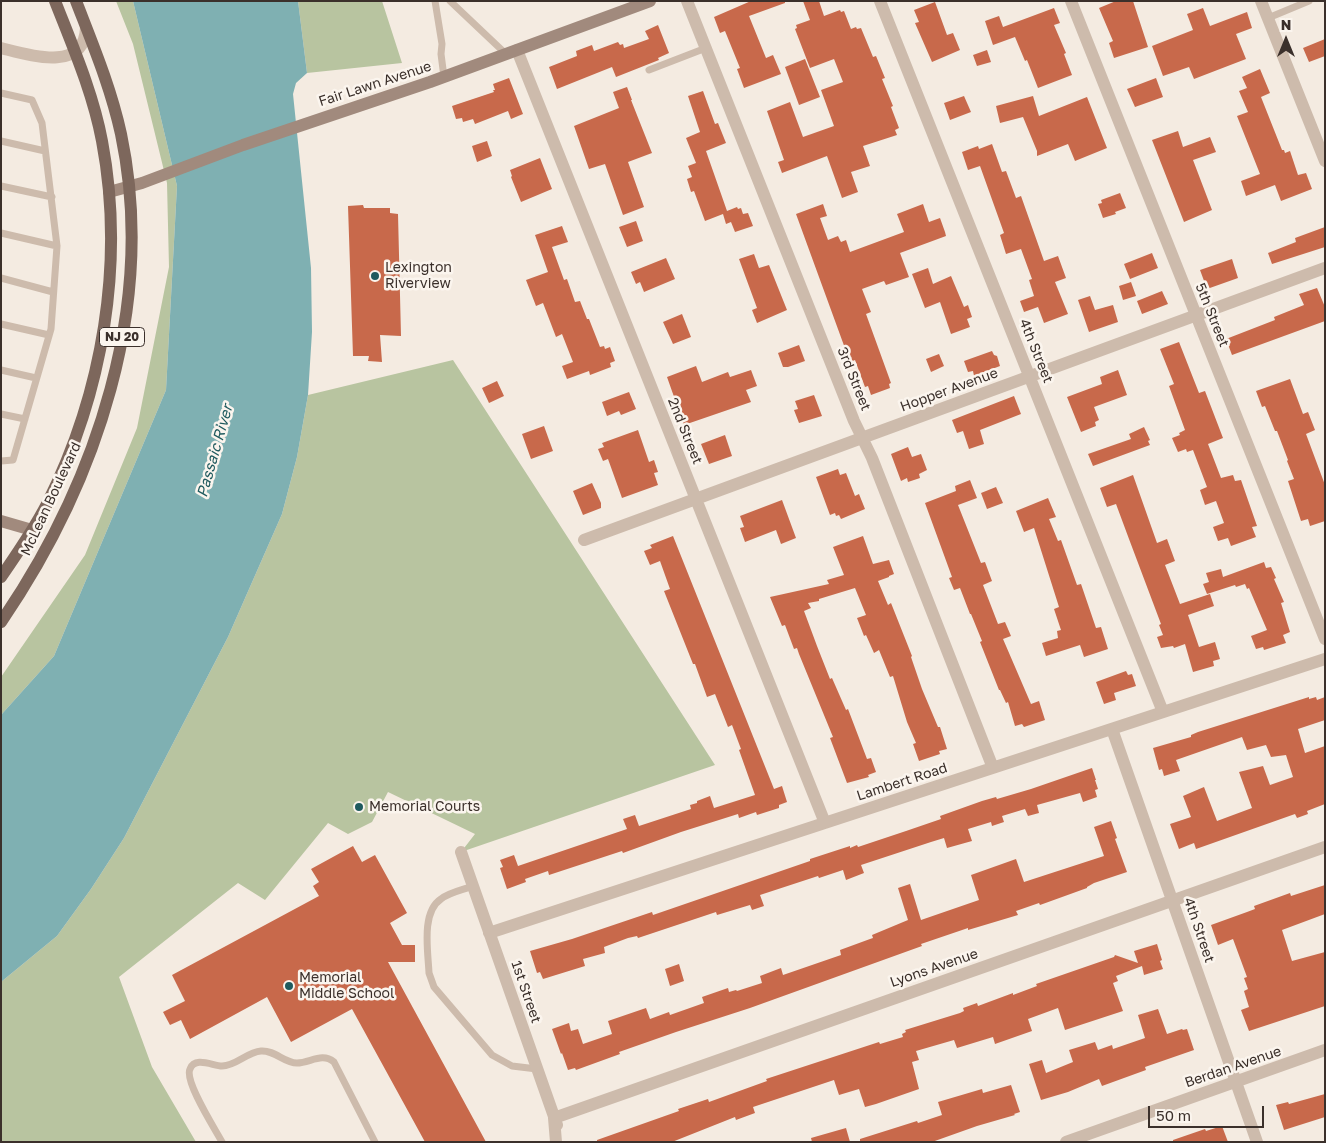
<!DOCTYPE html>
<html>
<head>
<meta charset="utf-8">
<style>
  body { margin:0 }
  #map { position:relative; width:1326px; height:1143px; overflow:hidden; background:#f4ebe1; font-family:"Golos Text",sans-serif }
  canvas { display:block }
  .frame { position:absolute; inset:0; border:2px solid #3b302b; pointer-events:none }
  .north { position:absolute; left:1261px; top:15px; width:50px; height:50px; -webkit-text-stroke:4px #fbf5ee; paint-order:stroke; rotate:0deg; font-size:14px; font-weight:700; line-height:20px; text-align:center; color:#3b302b }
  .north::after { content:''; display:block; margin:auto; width:18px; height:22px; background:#3b302b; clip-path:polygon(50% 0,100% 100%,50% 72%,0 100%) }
  .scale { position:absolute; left:1148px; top:1106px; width:116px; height:22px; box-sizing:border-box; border:2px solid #3b302b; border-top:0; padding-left:6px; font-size:15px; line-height:18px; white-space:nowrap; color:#3b302b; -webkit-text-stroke:4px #fbf5ee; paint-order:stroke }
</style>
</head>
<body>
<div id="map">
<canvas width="1326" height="1143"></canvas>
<div class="frame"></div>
<div class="north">N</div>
<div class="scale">50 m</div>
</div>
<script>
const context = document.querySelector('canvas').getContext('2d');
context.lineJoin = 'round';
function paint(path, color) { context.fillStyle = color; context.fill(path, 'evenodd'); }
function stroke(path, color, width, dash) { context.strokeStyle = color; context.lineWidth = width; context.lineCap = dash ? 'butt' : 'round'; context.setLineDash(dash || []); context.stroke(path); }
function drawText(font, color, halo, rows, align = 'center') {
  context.font = font + ' "Golos Text",sans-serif'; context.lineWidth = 5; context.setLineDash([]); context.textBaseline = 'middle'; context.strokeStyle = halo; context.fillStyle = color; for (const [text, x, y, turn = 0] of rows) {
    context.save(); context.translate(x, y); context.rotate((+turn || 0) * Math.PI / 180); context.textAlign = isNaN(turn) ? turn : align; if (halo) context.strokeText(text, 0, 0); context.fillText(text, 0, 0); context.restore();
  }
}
paint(new Path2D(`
  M116 1H133L177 186 166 390 54 656 1 715V677L85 555 137 428 169 267 167 183 133 44Z
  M298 1H382L402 63 307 73Z
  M453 360 715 765 461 852 475 834 388 792 372 822 348 834 328 823 265 900 238 883 119 977 152 1067 196 1142H1V982L57 936 91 889 124 838 228 637 282 514 297 457 308 395Z`), '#b8c4a0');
paint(new Path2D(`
  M133 1H298L307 73 296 83 293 94 311 268 312 332 308 395 297 457 282 514 228 637 124 838 91 889 57 936 1 982V715L54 656 166 390 177 186Z`), '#7fb0b2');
paint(new Path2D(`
  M751 1H785V3L749 16 766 58 773 55 781 74 744 88 737 69 740 68 725 31 720 33 714 17Z
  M803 1H819L824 16 840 10 841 12 844 11 851 29 856 27 857 29 861 28 873 57 876 56 885 78 882 79 893 106 891 107 899 128 895 130 897 135 863 146 870 166 851 172 858 192 842 198 827 156 782 173 778 162 784 160 767 111 790 102 803 137 834 126 821 90 843 82 834 59 810 68 795 29 797 28 796 25 810 20Z
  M1116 1H1133L1148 47 1114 58 1109 43 1113 41 1099 8Z
  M935 2 947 35 953 33 960 50 932 62 915 23 919 22 914 10Z
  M1054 8 1060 23 1054 25 1066 53 1064 54 1072 75 1038 88 1027 60 1025 61 1015 37 993 45 985 21 999 16 1003 27Z
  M1203 8 1210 26 1247 12 1252 28 1236 34 1246 59 1194 79 1189 67 1163 76 1152 46 1193 30 1187 14Z
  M658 25 669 53 658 58 659 60 616 77 612 67 557 89 549 67 577 56 576 51 592 45 594 51 618 42 620 45 623 44 624 48 649 39 645 31Z
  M1325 39V56L1309 62 1303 48Z
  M987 50 991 62 977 66 973 55Z
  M805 59 820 97 799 105 785 67Z
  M1260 69 1270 93 1261 97 1282 150H1284L1285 153 1290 151 1298 175 1306 173 1312 189 1281 201 1275 185 1246 196 1241 181 1260 174 1237 116 1248 112 1239 91 1247 88 1242 77Z
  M509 78 523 114 511 119 508 111 475 124 473 119 463 122 462 118 456 119 452 106 494 92 493 90H495L493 84Z
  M1156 78 1163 97 1135 107 1127 89Z
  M627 87 632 100H631L652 153 628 162 644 207 623 215 605 164 589 169 574 126 619 108 613 92Z
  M703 91 715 124 718 123 726 143 706 151 727 211 737 207 738 209 741 208 743 214 748 213 753 226 735 232 731 222 726 224 723 214 705 221 694 191 691 192 687 179 692 177 688 166 696 163 686 138 700 132 688 96Z
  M964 96 971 112 950 120 944 103Z
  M1033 96 1039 116 1087 97 1107 148 1075 161 1068 144 1037 156V151L1023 117 1000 123 996 106Z
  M1178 131 1183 147 1210 137 1216 152 1193 160 1212 210 1184 222 1152 140Z
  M487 141 492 156 477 162 472 146Z
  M992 144 1002 172 1006 171 1016 198 1021 196 1044 261 1058 256 1066 278 1055 282 1068 314 1044 323 1038 307 1024 312 1020 301 1034 296 1029 280 1032 279 1021 249 1006 254 1000 235 1004 233 980 166 968 170 962 152 978 146 979 149Z
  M540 158 552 189 521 202 511 177 512 176 510 170Z
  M1120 193 1126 208 1115 212 1116 214 1103 218 1098 204 1102 203 1101 200Z
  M823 204 827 216 820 218 828 240 838 236 841 242 846 240 850 252 904 232 897 214 923 204 929 222 940 218 945 232 946 236 900 253 909 277 886 285 884 281 862 289 871 312 866 314 891 383 889 384 890 388 871 395 868 386 865 387 855 360 850 362 796 214Z
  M363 205 364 208H390V213L398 214 401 336 380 335 382 362 368 361 369 356H353L348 206Z
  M636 221 643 241 627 247 619 227Z
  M562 226 568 242 552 247 564 280 567 279 575 302 580 301 587 319H589L600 347 604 346 605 349 610 347 615 361 610 363 611 367 590 375 589 371 567 379 562 366 573 362 562 334 556 337 543 303 536 306 526 280 548 272 535 235Z
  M1325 227V247L1272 264 1268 253 1296 242 1295 238Z
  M1152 253 1158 268 1130 279 1124 264Z
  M754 254 759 268 769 265 787 310 757 323 752 310 757 308 739 259Z
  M666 258 675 279 644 292 640 282 636 284 631 272Z
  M1232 259 1238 278 1207 289 1200 270Z
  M928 268 933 284 951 276 964 307 968 305 972 317 967 319 970 327 951 334 940 302 925 308 912 274Z
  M1131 282 1136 296 1123 300 1119 286Z
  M1317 288 1325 307V321L1232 355 1226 339 1275 320 1274 317 1304 305 1299 294Z
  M1162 291 1168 304 1142 314 1137 301Z
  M1090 296 1095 310 1113 305 1118 322 1089 332 1078 300Z
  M682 314 691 337 673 344 663 322Z
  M1179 342 1199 393 1205 391 1223 438 1208 444 1221 478 1233 475 1235 481 1241 480 1257 526 1252 527 1256 537 1231 546 1228 538 1218 541 1213 527 1224 523 1216 501 1205 505 1200 490 1207 487 1193 450 1187 452 1186 449 1178 452 1172 438 1180 435 1179 433 1185 430 1169 386 1174 384 1160 349Z
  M799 345 805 361 788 367H783L778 353Z
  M992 351 994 355 997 356 1000 366 974 376 973 371 968 372 964 361Z
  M939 354 944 366 931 372 926 359Z
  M696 366 702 382 728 372 730 377 751 370 757 386 746 390 751 402 684 425 667 377Z
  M1118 370 1127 395 1094 407 1099 420 1095 422 1096 426 1081 432 1067 397 1102 384 1100 377Z
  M1290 379 1303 414 1308 412 1315 430 1306 434 1325 485V521L1310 526 1308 519 1301 521 1288 481 1294 479 1287 461 1288 460 1277 431H1275L1265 406 1262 407 1256 391Z
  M497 381 504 396 489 403 482 388Z
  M629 392 636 409 621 415 619 411 607 416 602 402Z
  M814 395 822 416 799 423 794 410 798 409 795 401Z
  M1014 396 1021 414 980 430 984 444 969 449 963 431 957 433 952 420Z
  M544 426 553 451 531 459 522 434Z
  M1144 427 1150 440 1148 441 1150 445 1093 466 1088 454 1131 439 1129 434Z
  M638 430 649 462 654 460 658 472 654 473 658 485 622 498 608 459 603 461 598 449 604 447 602 443Z
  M725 435 732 456 709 464 701 444Z
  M908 447 912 457 921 454 927 470 919 474 920 478 908 482 907 478 901 481 891 454Z
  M838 469 840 475 846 473 855 496 859 494 865 509 841 519 839 515 836 516 835 513 830 515 816 477Z
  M1133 475 1157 543 1167 539 1175 561 1165 565 1180 604 1210 594 1214 606 1188 615 1199 647 1215 642 1220 659 1213 661 1214 666 1193 672 1185 644 1174 648 1173 646 1161 648 1157 637 1163 635 1159 625 1161 624 1129 539 1116 504 1107 507 1100 488Z
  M970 480 977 498 958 505 981 563 985 562 992 581 983 585 998 624 1005 622 1011 636 1003 639 1031 704 1039 701 1045 720 1024 727 1022 724 1015 726 1008 702 1006 703 1000 690H999L980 642 982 641 971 614H970L960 588 954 590 949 578 952 577 925 503 956 491 955 486Z
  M592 483 601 503V508L583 515 573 491Z
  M996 487 1003 503 987 509 981 493Z
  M1048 498 1056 517 1049 519 1058 541 1061 540 1077 585 1081 584 1096 628 1101 627 1108 649 1084 657 1080 645 1046 656 1042 643 1058 638 1057 631 1061 630 1054 609 1059 607 1034 528 1024 532 1016 511Z
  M782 500 796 538 781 544 776 530 745 542 740 528 744 527 740 516Z
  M673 536 774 789 782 786 787 802 779 805V808L757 815 756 812 739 818 738 814 681 832 623 853 622 851 549 875 548 871 525 879 526 882 507 889 500 868 503 867 500 860 514 855 518 866 627 829 623 819 635 815 639 826 691 809 690 805 697 803V801L710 796 714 808 755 795 739 750 741 749 732 725 728 727 715 694 707 697 695 664H693L664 591 670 589 660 561 650 565 644 551 652 548 650 545Z
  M863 536 873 564 889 560 894 574 889 576V577L878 581 888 605 891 603 912 656 911 657 922 689 938 727H940L947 749 939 751 940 754 919 761 913 744 916 743 907 722 893 676 890 677 879 650 874 653 866 635 864 636 857 618 866 615 855 588 819 599V601L808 603 811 608 804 611 817 646 830 679 832 678 846 710 848 709 867 759 871 758 876 772 868 775 869 777 847 783 830 738 833 737 799 654 797 648 794 649 785 625 782 626 770 597 829 584 827 580 844 575 833 547Z
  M1264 562 1266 568 1271 567 1276 578 1274 579 1284 602 1281 603 1290 632 1283 635 1286 643 1264 650 1263 647 1256 649 1251 636 1267 630 1249 588 1247 589 1245 584 1236 587 1235 585 1207 594 1203 584 1209 582 1206 573 1221 569 1223 577Z
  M1126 671 1128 675 1132 674 1136 686 1114 693 1116 700 1104 704 1096 682Z
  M1309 697V699L1316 697 1317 700 1325 697V720L1298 729 1305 753 1325 746V804L1307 811 1308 814 1297 818 1295 814 1196 849 1194 843 1179 849 1170 824 1191 817 1183 796 1204 787 1217 821 1252 808 1239 772 1263 766 1270 785 1293 777 1286 755 1271 757 1266 745 1247 750 1242 737 1176 760 1180 771 1164 776 1162 769 1159 770 1153 748 1191 737V735L1198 732Z
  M1092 768 1096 780H1095L1098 789 1095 790 1097 797 1083 802 1080 793 1037 805 1039 813 1028 816 1025 809 1002 816 1004 822 992 826 991 822 968 829 972 841 947 848 944 838 931 842 861 865 864 873 846 880 843 870 819 878 818 876 760 895 764 906 752 910 750 905 717 915 716 912 638 938 637 936 628 938 604 947 605 953 583 959 585 966 543 979 540 972 537 973 530 951 572 939 652 912 653 915 810 861V859L850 846V848L857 845 858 847 906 831 941 819 940 816 982 801 996 797 997 799 1031 789Z
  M1111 821 1117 838 1115 839 1127 872 1094 883 1087 887V888L1040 905 1039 903 1016 911 1018 915 968 930V928L921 944 922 946 750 1008 676 1032 619 1052 620 1054 576 1070 575 1068 568 1070 562 1053 561 1054 552 1029 569 1023 571 1031 578 1029 583 1044 612 1034 608 1021 646 1008 650 1019 669 1012 670 1015 704 1003 702 997 728 988 729 992 736 990 737 991 762 983 760 976 781 968 783 975 841 955 840 950 870 939 873 938 872 935 908 920 898 888 910 884 921 920 979 900 971 875 1016 859 1024 882 1104 856 1094 827Z
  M353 846 362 862 375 855 407 913 390 923 402 945H415V962H388L486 1142H425L352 1009 291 1042 267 997 190 1039 181 1020 170 1025 163 1012 185 1001 172 975 319 896 313 886 319 882 311 869Z
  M1325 885V914L1282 930 1292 961 1325 952V1006L1249 1031 1241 1010 1249 1007 1244 991 1248 989 1244 978 1247 977 1233 939 1218 945 1211 925 1247 912 1255 909 1254 906 1290 893 1291 896Z
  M1157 944 1162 960 1160 961 1163 969 1144 975 1142 966 1116 976 1118 981 1113 983 1123 1011 1065 1030 1058 1008 1028 1019 1032 1031 995 1044 993 1037 957 1048 954 1040 916 1051 919 1060 912 1062 919 1089 876 1104 865 1107 859 1089 839 1095 834 1080 753 1107 755 1113 736 1120 735 1117 672 1142H597V1140L679 1111 678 1109 708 1099 709 1102 767 1081 766 1079 879 1042 880 1044 903 1037 902 1034 906 1032 905 1030 960 1013 964 1011 963 1008 977 1003 978 1006 1013 993V995L1037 986 1036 984 1114 957 1115 955 1138 963 1134 951Z
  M679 964 684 981 670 986 665 969Z
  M1158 1009 1167 1034 1182 1029 1183 1030 1187 1029 1194 1050 1145 1067 1146 1070 1102 1086 1099 1079 1068 1092 1041 1100 1029 1064 1042 1060 1046 1073 1073 1062 1069 1050 1095 1042 1098 1050 1112 1045 1113 1049 1145 1038 1138 1015Z
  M1011 1085 1020 1112 1014 1114 1015 1115 977 1126 932 1142H860V1139L917 1121 918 1123 942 1115 938 1102 982 1089 983 1093Z
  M1325 1094V1117L1284 1130 1276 1105 1288 1102 1289 1104Z
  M1222 1126 1228 1142H1173V1140L1205 1129 1206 1131Z
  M846 1128 850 1142H812L811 1138Z`), '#c8694b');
stroke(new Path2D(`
  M435 1 442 44 441 54 444 77
  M450 1 506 54
  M1268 18 1309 1
  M649 70 706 48
  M1 93 32 100 42 123 57 246 51 329 13 460 1 461
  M1 141 45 151
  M1 186 52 197
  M1 233 57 246
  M1 278 53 292
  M1 324 49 335
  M1 370 36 378
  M1 414 25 419
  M473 886C463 890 450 892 441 899 421 912 428 951 429 973L434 987 492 1055 512 1066 537 1069
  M222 1142C215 1129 184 1081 190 1069 195 1056 213 1066 222 1066 236 1066 247 1052 261 1051 275 1050 284 1063 297 1063 310 1063 322 1052 334 1062L375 1142`), '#cdbbac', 7);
stroke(new Path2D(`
  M687 1 854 421 872 458 993 768
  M880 1 1163 712
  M1071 1 1325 639
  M1261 1 1325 161
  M1 48C29 55 84 73 86 28
  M517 50 825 823
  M584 540 1325 268
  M1112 729 1257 1142
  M461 852 557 1125
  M489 933 1325 659
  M556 1142 554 1118 1325 847
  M1066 1142 1325 1050`), '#cdbbac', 12);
stroke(new Path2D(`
  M109 192 142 183 243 145 430 82 650 1
  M1 521 32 530`), '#a18a7d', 12);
stroke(new Path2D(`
  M1 577C17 554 34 529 47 504 103 393 125 262 102 141 93 93 73 47 55 1
  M1 622C97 482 157 304 121 134 111 88 93 45 76 1`), '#7d675c', 12);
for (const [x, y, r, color] of [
  [375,276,5,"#1f5a5e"],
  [359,807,5,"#1f5a5e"],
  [289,986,5,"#1f5a5e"]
]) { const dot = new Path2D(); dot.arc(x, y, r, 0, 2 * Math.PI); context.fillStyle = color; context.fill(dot); stroke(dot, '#fbf5ee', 2); }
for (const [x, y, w] of [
  [122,337,45]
]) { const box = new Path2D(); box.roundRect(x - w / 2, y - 9.5, w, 19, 4); context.fillStyle = '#fbf5ee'; context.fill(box); stroke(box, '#3b302b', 1); }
drawText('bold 12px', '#3b302b', null, [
  ["NJ 20",122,337]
]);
drawText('14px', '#3b302b', '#fbf5ee', [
  ["Fair Lawn Avenue",375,84,-18],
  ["5th Street",1212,315,68],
  ["4th Street",1036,351,68],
  ["3rd Street",854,379,68],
  ["Hopper Avenue",949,390,-20],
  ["2nd Street",685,431,68],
  ["McLean Boulevard",51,499,-65],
  ["Lambert Road",902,782,-18],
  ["4th Street",1199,930,71],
  ["Lyons Avenue",934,968,-19],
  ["1st Street",526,992,71],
  ["Berdan Avenue",1233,1067,-19]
]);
drawText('14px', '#3b302b', '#fbf5ee', [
  ["Lexington",385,268],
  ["Riverview",385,284],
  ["Memorial Courts",369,807],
  ["Memorial",299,978],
  ["Middle School",299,994]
], 'left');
drawText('italic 15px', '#1f5a5e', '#fbf5ee', [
  ["Passaic River",215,451,-74]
]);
</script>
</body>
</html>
